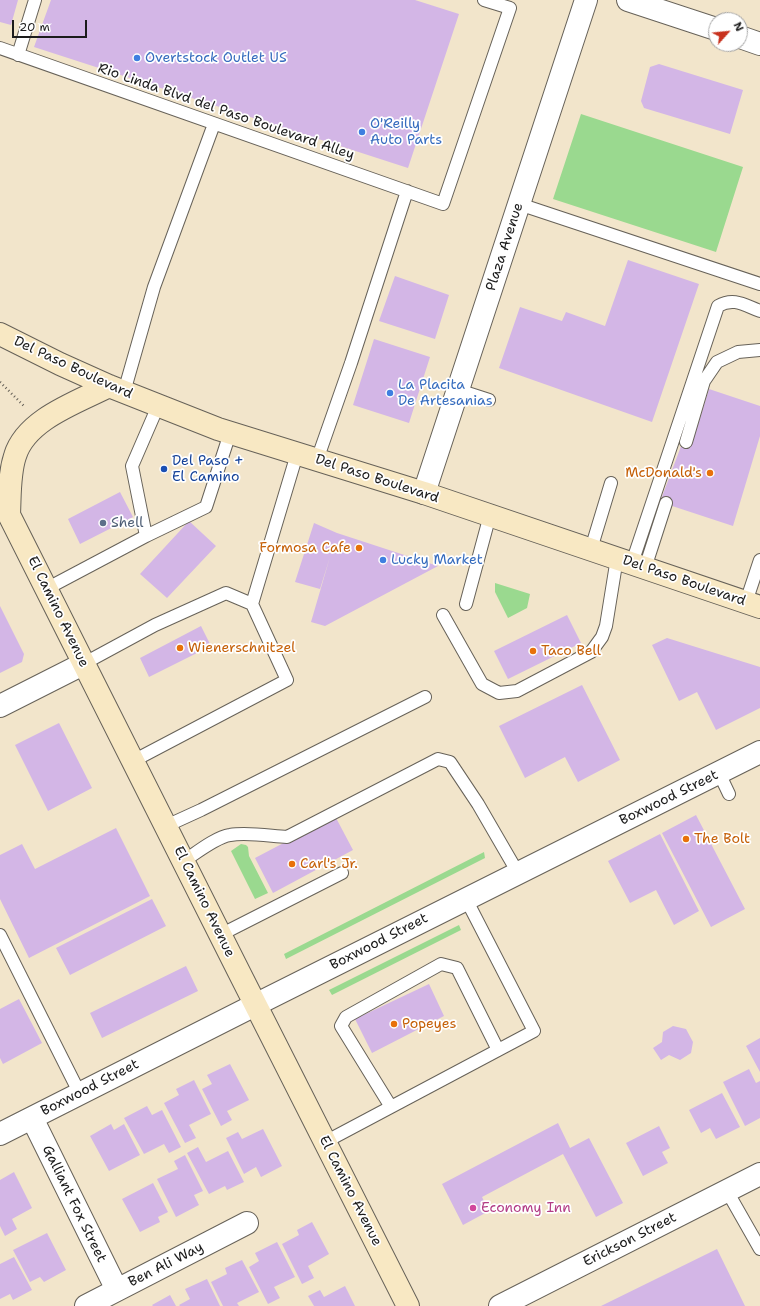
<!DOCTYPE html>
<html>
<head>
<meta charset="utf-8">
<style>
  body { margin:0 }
  #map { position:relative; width:760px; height:1306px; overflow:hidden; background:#f2e5cb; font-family:"Shantell Sans",sans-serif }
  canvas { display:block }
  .north { position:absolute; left:708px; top:12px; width:40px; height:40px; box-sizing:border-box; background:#fff; border:1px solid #a4a4a4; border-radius:50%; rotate:63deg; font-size:11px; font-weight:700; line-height:16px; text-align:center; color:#1c1c1c }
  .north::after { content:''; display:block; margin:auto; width:14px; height:18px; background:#c8321e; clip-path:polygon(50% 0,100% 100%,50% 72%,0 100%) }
  .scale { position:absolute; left:12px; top:20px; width:75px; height:18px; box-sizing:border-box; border:2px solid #1c1c1c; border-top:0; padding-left:5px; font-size:12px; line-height:14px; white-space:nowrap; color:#1c1c1c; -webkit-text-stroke:3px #fff; paint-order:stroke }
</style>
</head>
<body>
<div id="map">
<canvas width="760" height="1306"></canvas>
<div class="north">N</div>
<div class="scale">20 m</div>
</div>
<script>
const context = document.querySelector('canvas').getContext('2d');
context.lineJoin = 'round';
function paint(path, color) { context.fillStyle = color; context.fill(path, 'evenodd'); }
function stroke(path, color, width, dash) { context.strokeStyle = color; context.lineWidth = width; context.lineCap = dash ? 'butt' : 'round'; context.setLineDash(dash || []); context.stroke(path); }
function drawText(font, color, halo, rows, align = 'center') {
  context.font = font + ' "Shantell Sans",sans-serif'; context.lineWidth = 3.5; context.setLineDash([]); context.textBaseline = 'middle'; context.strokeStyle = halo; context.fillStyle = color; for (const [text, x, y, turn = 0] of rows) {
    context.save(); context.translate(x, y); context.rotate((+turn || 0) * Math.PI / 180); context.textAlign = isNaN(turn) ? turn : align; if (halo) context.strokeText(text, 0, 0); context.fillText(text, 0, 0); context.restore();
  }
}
paint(new Path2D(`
  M581 114 743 167 716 252 553 199Z
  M495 583 530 594 527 608 508 618 495 592Z
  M241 844 246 845 248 847 249 856 268 893 255 899 231 851Z
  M484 852 485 858 286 959 284 954Z
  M459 925 461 930 332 995 329 990Z`), '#9ad98f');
paint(new Path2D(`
  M0 0H18L11 25 0 22Z
  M51 0H415L459 14 408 168 34 47Z
  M659 64 743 90 730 134 644 108 641 101 650 67Z
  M628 260 699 284 652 422 499 368 520 307 562 321 566 312 605 326Z
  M395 276 449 295 435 339 379 321Z
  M374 339 430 357 409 423 353 405Z
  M709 389 760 406V436L733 526 660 502 683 441 692 444Z
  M120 492 133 517 80 544 68 519Z
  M189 521 216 546 167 598 140 574Z
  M314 523 337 533 438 566 325 626 311 622 330 557 320 589 295 582Z
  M0 606 24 654 22 662 0 673Z
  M567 615 581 643 508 679 494 651Z
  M201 626 211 646 149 677 140 658Z
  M667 638 760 667V708L716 730 697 692 679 701 652 645Z
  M582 685 620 760 578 782 565 757 525 778 499 726Z
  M59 723 92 788 48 811 15 745Z
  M696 815 745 909 711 927 662 833Z
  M335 816 353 850 273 893 255 858Z
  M116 828 150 896 29 958 0 899V855L22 844 35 869Z
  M660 834 699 911 674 925 656 890 630 903 608 861Z
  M152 899 166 926 70 975 56 948Z
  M186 966 198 991 102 1038 90 1013Z
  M429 984 444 1016 372 1053 355 1019Z
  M19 999 42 1043 3 1064 0 1058V1009Z
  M673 1026 686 1029 693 1042 691 1053 680 1060 669 1055 661 1060 653 1048 662 1042 663 1032Z
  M760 1038V1072L746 1046Z
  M230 1064 249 1100 227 1111 232 1120 221 1126 202 1089 212 1084 207 1075Z
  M749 1069 756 1083 760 1081V1118L745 1126 723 1082Z
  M194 1080 211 1114 189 1125 196 1138 185 1143 164 1103 179 1095 176 1089Z
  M722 1093 740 1127 716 1139 710 1128 701 1133 689 1110Z
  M147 1106 152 1115 162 1110 181 1147 169 1153 164 1144 144 1154 124 1118Z
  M558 1123 570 1148 589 1138 623 1203 596 1217 563 1154 482 1197 489 1211 463 1225 442 1184Z
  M111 1124 114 1130 124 1124 140 1155 109 1171 90 1136Z
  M659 1126 670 1148 662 1152 668 1163 643 1176 626 1143Z
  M263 1129 282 1166 261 1177 256 1167 244 1174 226 1138 238 1132 242 1139Z
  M198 1147 206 1162 228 1151 244 1182 227 1190 225 1186 209 1194 187 1153Z
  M185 1155 203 1191 194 1195 199 1205 176 1217 157 1179 178 1169 174 1161Z
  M14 1172 32 1208 12 1219 17 1229 5 1236 0 1226V1180Z
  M153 1183 168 1212 158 1217 160 1222 140 1232 122 1199Z
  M312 1222 329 1254 308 1266 314 1278 302 1284 282 1244 299 1235 297 1230Z
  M47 1233 66 1270 44 1282 40 1277 30 1282 13 1250Z
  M277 1242 295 1277 274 1287 280 1298 268 1304 249 1267 259 1261 255 1253Z
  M717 1249 745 1306H601Z
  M14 1257 32 1290 13 1300 10 1294 0 1299V1264Z
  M242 1260 259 1292 237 1303 239 1306H223L211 1282 227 1274 225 1268Z
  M207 1279 220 1306H180L179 1305 190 1299 185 1289Z
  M345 1286 355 1306H314L308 1296 320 1290 324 1297Z
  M170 1295 176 1306H153L152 1305Z`), '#d3b6e6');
const service = new Path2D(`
  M0 48 443 204 510 8 484 0
  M18 55 35 0
  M519 204 760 284
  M458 390 489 400
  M124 392 154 287 214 124
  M686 442 704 381 717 362 738 352 760 350
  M317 460 351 363 407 191
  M146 536 132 466 158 406
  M591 549 611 483
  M632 563 718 306C734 297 744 305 760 311
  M645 568 666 503
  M46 589 146 536 206 507 230 433
  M746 602 760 560
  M466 604 490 515
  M443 615 482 684 499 693 517 691 591 652 602 637 606 626 617 558
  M83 664 155 625 226 593 252 604
  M133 761 287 680 252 604 297 454
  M719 773 729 794
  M166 826 201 810 425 697
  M184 861C196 853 216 837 230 835 247 832 270 836 287 837L438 759 450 762 478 804 518 873
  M0 935 80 1094
  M220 935 342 873
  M391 1107 341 1026 346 1017 441 964 457 968 498 1050
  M325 1142 534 1031 466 899
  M727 1191 760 1249`);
const minor = new Path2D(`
  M424 493 586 0
  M0 706 83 664
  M32 1118 117 1290
  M0 1134 255 1005 760 752
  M86 1306 247 1223
  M500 1306 760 1174`);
const tertiary = new Path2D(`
  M628 0 716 29
  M740 37 760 44`);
const secondary = new Path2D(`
  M0 334 60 364 109 386 218 429 424 493 760 607
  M0 497 241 976 408 1306
  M9 514C10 495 9 474 15 456 26 419 78 402 109 386`);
stroke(service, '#676259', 14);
stroke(minor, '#676259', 24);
stroke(tertiary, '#676259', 24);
stroke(secondary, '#676259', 24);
stroke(new Path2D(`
  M0 382 24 406`), '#676259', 2.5, [1, 3]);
stroke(service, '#fff', 12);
stroke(minor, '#fff', 22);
stroke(tertiary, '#fff', 22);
stroke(secondary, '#f8e8c3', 22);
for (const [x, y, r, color] of [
  [137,58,4,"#3f7fe0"],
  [362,132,4,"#3f7fe0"],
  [390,393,4,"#3f7fe0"],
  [164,469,4,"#1a4fb4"],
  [710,473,4,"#e8710a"],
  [103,523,4,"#5c6f8a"],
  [359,548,4,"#e8710a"],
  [383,560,4,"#3f7fe0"],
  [180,648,4,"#e8710a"],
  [533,651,4,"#e8710a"],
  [686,839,4,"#e8710a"],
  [292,864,4,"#e8710a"],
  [394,1024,4,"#e8710a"],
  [473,1208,4,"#d1479c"]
]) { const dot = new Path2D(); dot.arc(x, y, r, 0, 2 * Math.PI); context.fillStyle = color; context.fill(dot); stroke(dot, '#fff', 1.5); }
drawText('14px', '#366cbe', '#fff', [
  ["Overtstock Outlet US",145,58],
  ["O'Reilly",370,124],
  ["Auto Parts",370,140],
  ["La Placita",398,385],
  ["De Artesanias",398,401],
  ["Lucky Market",391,560]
], 'left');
drawText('14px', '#1c1c1c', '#fff', [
  ["Rio Linda Blvd del Paso Boulevard Alley",226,112,19],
  ["Plaza Avenue",505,247,-72],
  ["Del Paso Boulevard",73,368,25],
  ["Del Paso Boulevard",377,479,18],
  ["Del Paso Boulevard",684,581,19],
  ["El Camino Avenue",58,612,64],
  ["Boxwood Street",669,798,-26],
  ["El Camino Avenue",204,902,64],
  ["Boxwood Street",379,942,-27],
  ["Boxwood Street",90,1088,-27],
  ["El Camino Avenue",350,1191,63],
  ["Galliant Fox Street",74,1204,64],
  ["Erickson Street",630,1240,-27],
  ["Ben Ali Way",166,1265,-27]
]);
drawText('14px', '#164399', '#fff', [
  ["Del Paso +",172,461],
  ["El Camino",172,477]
], 'left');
drawText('14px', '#c56008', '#fff', [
  ["McDonald's",702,473,"right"],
  ["Formosa Cafe",351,548,"right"],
  ["Wienerschnitzel",188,648],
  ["Taco Bell",541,651],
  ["The Bolt",694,839],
  ["Carl's Jr.",300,864],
  ["Popeyes",402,1024]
], 'left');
drawText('14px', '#4e5e75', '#fff', [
  ["Shell",111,523]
], 'left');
drawText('14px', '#b23c85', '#fff', [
  ["Economy Inn",481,1208]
], 'left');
</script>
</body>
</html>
